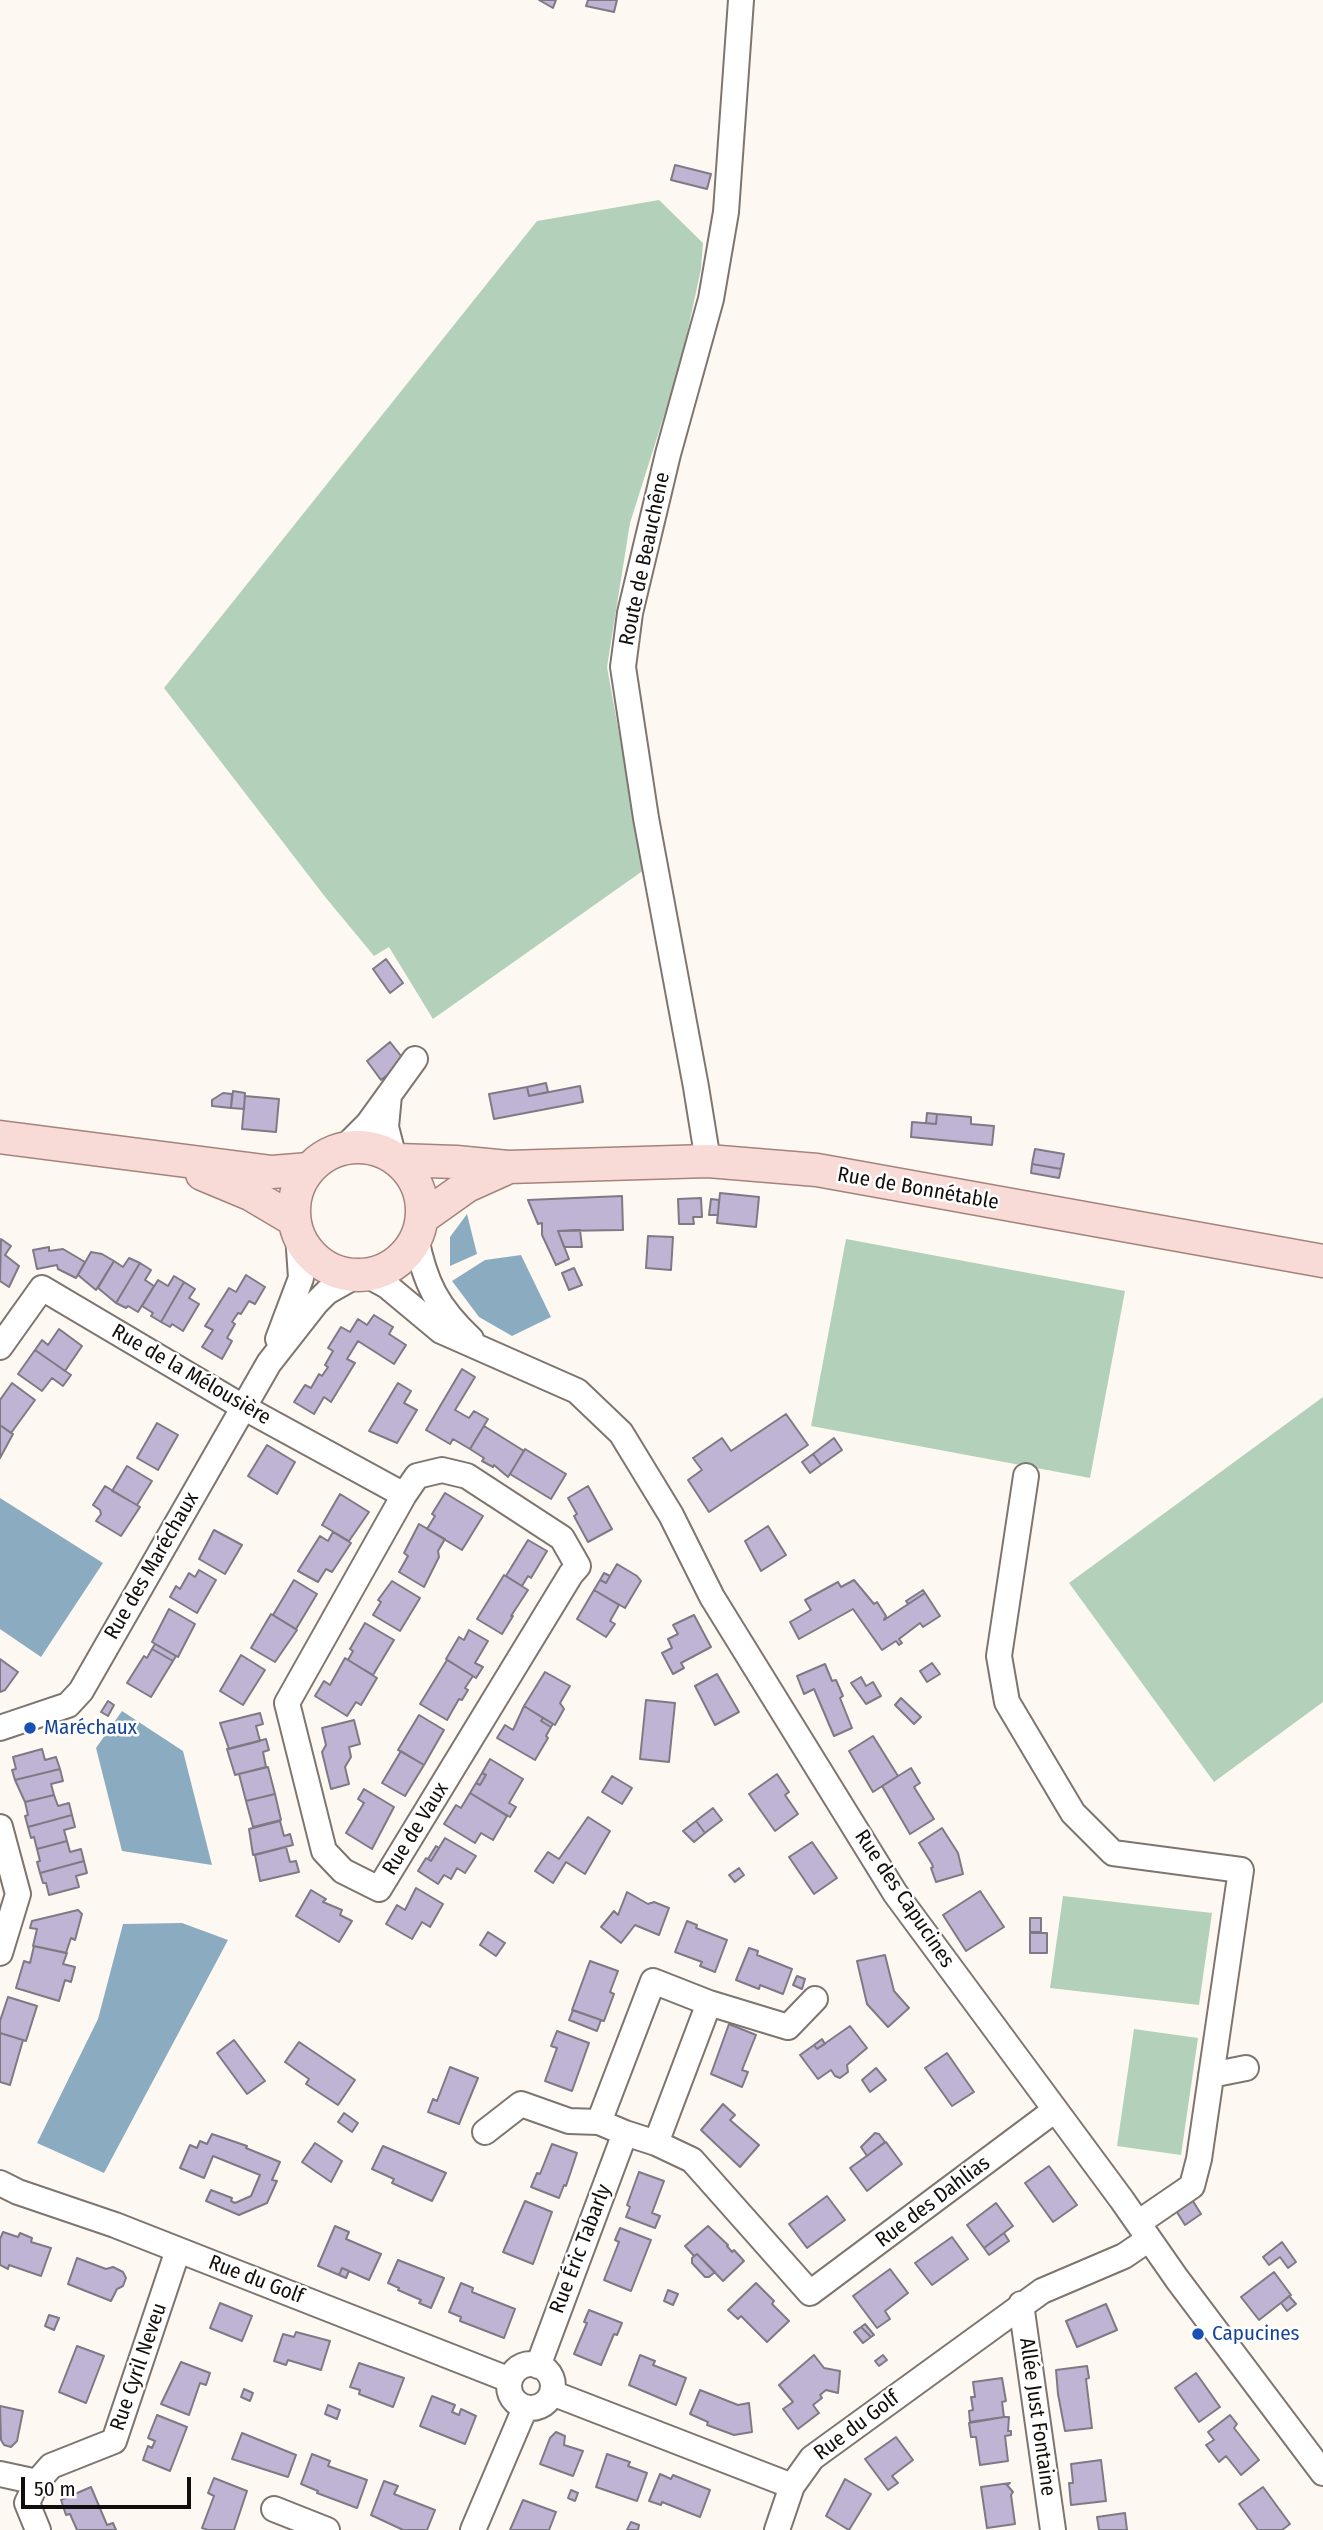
<!DOCTYPE html>
<html>
<head>
<meta charset="utf-8">
<style>
  body { margin:0 }
  #map { position:relative; width:1323px; height:2530px; overflow:hidden; background:#fef8f3; font-family:"Fira Sans Condensed",sans-serif }
  canvas { display:block }
  .scale { position:absolute; left:21px; top:2477px; width:170px; height:32px; box-sizing:border-box; border:4px solid #120e0c; border-top:0; padding-left:9px; font-size:21px; line-height:24px; white-space:nowrap; color:#120e0c; -webkit-text-stroke:5px #fff; paint-order:stroke }
</style>
</head>
<body>
<div id="map">
<canvas width="1323" height="2530"></canvas>
<div class="scale">50 m</div>
</div>
<script>
const context = document.querySelector('canvas').getContext('2d');
context.lineJoin = 'round';
function paint(path, color) { context.fillStyle = color; context.fill(path, 'evenodd'); }
function stroke(path, color, width, dash) { context.strokeStyle = color; context.lineWidth = width; context.lineCap = dash ? 'butt' : 'round'; context.setLineDash(dash || []); context.stroke(path); }
function drawText(font, color, halo, rows, align = 'center') {
  context.font = font + ' "Fira Sans Condensed",sans-serif'; context.lineWidth = 5; context.setLineDash([]); context.textBaseline = 'middle'; context.strokeStyle = halo; context.fillStyle = color; for (const [text, x, y, turn = 0] of rows) {
    context.save(); context.translate(x, y); context.rotate((+turn || 0) * Math.PI / 180); context.textAlign = isNaN(turn) ? turn : align; if (halo) context.strokeText(text, 0, 0); context.fillText(text, 0, 0); context.restore();
  }
}
paint(new Path2D(`
  M659 200 703 243 701 269 681 362 630 523 607 667 644 870 433 1019 389 947 374 956 326 898 164 688 537 221Z
  M846 1239 1125 1291 1090 1478 811 1426Z
  M1323 1397V1702L1214 1782 1069 1583Z
  M1063 1896 1212 1913 1199 2005 1050 1988Z
  M1134 2029 1198 2038 1181 2155 1117 2146Z`), '#b3d1ba');
paint(new Path2D(`
  M467 1214 477 1254 450 1266V1237Z
  M521 1255 551 1317 512 1336 479 1317 452 1281 485 1260Z
  M0 1498 103 1563 41 1657 0 1629Z
  M122 1711 183 1751 212 1865 122 1851 96 1748Z
  M182 1923 228 1940 104 2173 37 2143 98 2019 123 1924Z`), '#8bacc0');
const building = new Path2D(`
  M539 0H556L553 8Z
  M588 0H617L614 12 586 6Z
  M675 165 711 174 707 189 671 180Z
  M386 959 403 983 390 993 373 969Z
  M390 1042 405 1061 381 1080 367 1061Z
  M546 1083 548 1092 529 1096 527 1087Z
  M580 1086 583 1102 494 1119 489 1094 527 1087 529 1096Z
  M233 1091 245 1093 244 1109 231 1108Z
  M223 1093 232 1094 231 1108 212 1106V1100Z
  M245 1096 279 1099 276 1132 242 1129Z
  M927 1113 937 1114 936 1124 926 1123Z
  M937 1114 971 1117V1124L994 1126 992 1145 911 1137 912 1122 936 1124Z
  M1035 1149 1064 1154 1061 1169 1032 1164Z
  M1032 1164 1061 1169 1059 1178 1031 1173Z
  M720 1193 759 1197 756 1227 717 1223Z
  M622 1196 623 1230 558 1231 569 1259 556 1265 542 1235V1223L538 1224 528 1200Z
  M701 1198 702 1217H693L694 1224H679L678 1199Z
  M711 1199 719 1200 718 1215H709Z
  M580 1230 582 1247H564L558 1231Z
  M648 1236 673 1237 671 1270 646 1268Z
  M1 1239 11 1246 5 1255 19 1266 9 1287 0 1281Z
  M49 1247V1251L63 1249 85 1262 76 1278 58 1269 57 1265 37 1269 33 1250Z
  M91 1252 102 1254 114 1261 96 1290 78 1275Z
  M129 1258 140 1263 116 1303 98 1288 114 1261 123 1267Z
  M140 1263 151 1270 145 1280 154 1286 138 1312 128 1306 126 1308 116 1303Z
  M574 1268 582 1285 569 1290 562 1273Z
  M246 1275 265 1287 255 1304 249 1301 241 1314 238 1313 232 1322 235 1324 227 1338 232 1341 222 1359 202 1347 213 1330 205 1326 229 1288 236 1292Z
  M174 1276 184 1282 161 1322 151 1316 153 1313 142 1306 158 1280 168 1286Z
  M184 1282 195 1289 189 1298 199 1304 183 1331 172 1324 170 1327 161 1322Z
  M374 1315 393 1327 389 1334 406 1345 394 1364 358 1341 347 1359 355 1363 331 1402 324 1397 314 1414 294 1402 305 1385 311 1388 319 1374 322 1376 328 1367 325 1365 333 1351 328 1348 341 1327 350 1332 358 1319 367 1325Z
  M59 1329 82 1346 65 1371 35 1350 42 1340 48 1345Z
  M35 1350 71 1375 63 1386 52 1378 42 1391 18 1374Z
  M462 1369 475 1377 455 1410 469 1418 474 1411 488 1419 470 1449 453 1439 450 1444 426 1430Z
  M12 1383 35 1400 11 1433 0 1425V1400Z
  M398 1383 411 1391 404 1403 417 1410 397 1443 369 1431Z
  M786 1414 808 1445 709 1512 688 1480 702 1470 693 1458 722 1438 731 1451Z
  M157 1423 178 1435 158 1470 137 1458Z
  M0 1425 13 1434 0 1458Z
  M484 1426 524 1451 508 1477 494 1465 493 1467 482 1461 484 1458 470 1449Z
  M834 1438 842 1450 821 1465 813 1454Z
  M267 1445 295 1462 277 1494 248 1476Z
  M525 1449 566 1474 551 1499 510 1474Z
  M813 1454 821 1465 810 1473 802 1462Z
  M127 1466 152 1481 137 1505 112 1491Z
  M105 1486 140 1507 121 1536 96 1521 101 1514 100 1510 93 1505Z
  M588 1486 612 1529 588 1542 574 1516 577 1514 568 1498Z
  M445 1493 483 1516 462 1550 427 1529 435 1516 432 1514Z
  M340 1494 369 1512 349 1541 322 1525Z
  M419 1524 445 1539 438 1551 439 1557 424 1587 399 1572 408 1556 404 1553Z
  M768 1526 786 1555 761 1571 745 1541Z
  M214 1530 242 1545 225 1574 199 1559Z
  M333 1532 351 1543 332 1572 326 1569 318 1582 298 1571 320 1536 328 1541Z
  M528 1540 547 1551 531 1578 528 1576 522 1586 506 1576Z
  M617 1564 637 1576 641 1581 625 1608 594 1590 600 1580 606 1583Z
  M199 1570 216 1580 197 1613 170 1597 176 1586 180 1589 189 1573 195 1577Z
  M604 1573 610 1576 606 1583 600 1580Z
  M504 1575 528 1590 511 1616H513L502 1634 477 1619Z
  M294 1580 317 1594 296 1629 273 1615Z
  M854 1580 874 1604 877 1602 886 1616 884 1620 925 1593 940 1616 923 1627 920 1623 899 1639 902 1643 899 1645 896 1641 882 1650 853 1609 799 1639 790 1622 811 1610 805 1600 838 1582 841 1587Z
  M392 1581 420 1598 400 1631 373 1615 381 1602 378 1600Z
  M594 1590 619 1605 610 1621 615 1624 606 1637 577 1619Z
  M923 1590 925 1593 908 1604 906 1601Z
  M169 1609 195 1624 178 1657 152 1642Z
  M271 1614 297 1630 275 1662 251 1648Z
  M694 1615 711 1647 681 1663 684 1668 673 1674 662 1653 672 1648 668 1639 678 1634 673 1625Z
  M365 1623 394 1640 373 1675 348 1660 353 1651 350 1649Z
  M469 1630 488 1641 475 1663 483 1667 476 1678 446 1659 459 1637 464 1640Z
  M155 1644 176 1656 173 1661 152 1649Z
  M152 1649 173 1661 151 1697 127 1683 144 1656 147 1658Z
  M241 1655 265 1670 243 1705 220 1691Z
  M345 1658 377 1678 361 1705 356 1702 347 1716 315 1696 324 1681 330 1685Z
  M0 1659 18 1672 5 1690 0 1692Z
  M447 1660 473 1676 465 1688 468 1690 462 1700 459 1699 447 1720 420 1704Z
  M932 1663 940 1674 927 1682 920 1671Z
  M825 1664 832 1681 836 1680 843 1696 840 1698 852 1728 834 1736 814 1689 804 1694 797 1676Z
  M545 1672 570 1686 560 1703 564 1709 555 1725 524 1706Z
  M717 1674 739 1712 715 1725 695 1686Z
  M861 1677 866 1686 873 1682 881 1696 866 1704 851 1683Z
  M901 1698 921 1717 914 1724 895 1705Z
  M646 1700 675 1703 669 1762 640 1759Z
  M108 1701 114 1705 108 1716 101 1712Z
  M524 1706 543 1718 541 1721 551 1727 546 1736 548 1738 535 1760 497 1738 505 1725 513 1730Z
  M260 1713 263 1724 256 1726 260 1741 229 1749 220 1723Z
  M419 1715 444 1730 424 1765 398 1750Z
  M543 1718 553 1724 551 1727 541 1721Z
  M354 1720 360 1744 349 1747 351 1757 345 1767 349 1784 331 1789 322 1752 326 1745 322 1728Z
  M873 1736 898 1776 873 1792 849 1751Z
  M266 1739 269 1750 263 1752 266 1767 235 1775 227 1749Z
  M42 1749 45 1760 56 1757 60 1769 15 1780 12 1770 16 1769 13 1757Z
  M401 1751 424 1765 405 1796 382 1783Z
  M490 1759 523 1779 509 1803 516 1807 510 1817 470 1793 476 1783 480 1785 486 1775 482 1773Z
  M268 1767 275 1794 246 1801 239 1774Z
  M911 1768 920 1783 914 1787 934 1819 910 1834 882 1786Z
  M60 1769 63 1781 51 1784 54 1795 25 1802 15 1780Z
  M482 1773 486 1775 480 1785 476 1783Z
  M777 1774 789 1792 785 1795 798 1814 775 1831 749 1794Z
  M612 1776 632 1788 622 1804 602 1792Z
  M364 1789 394 1807 372 1849 346 1833 364 1803 358 1799Z
  M470 1793 507 1816 493 1840 481 1833 475 1843 444 1824 456 1805 461 1808Z
  M275 1794 281 1820 253 1827 246 1801Z
  M54 1795 58 1806 69 1803 72 1815 28 1827 25 1816 28 1815 25 1802Z
  M713 1808 722 1820 705 1833 696 1821Z
  M72 1815 75 1827 64 1830 67 1841 37 1849 34 1837 31 1838 28 1827Z
  M588 1817 610 1831 585 1874 566 1862 553 1883 535 1871 548 1852 559 1859Z
  M280 1821 284 1836 290 1834 293 1845 253 1855 249 1829Z
  M696 1821 705 1833 694 1842 683 1831Z
  M942 1828 958 1853 963 1874 936 1882 931 1868 933 1867 932 1864 919 1843Z
  M445 1838 476 1856 465 1873 457 1868 451 1879 444 1875 438 1884 418 1871 426 1858 431 1861Z
  M67 1841 70 1852 81 1849 84 1861 40 1873 37 1862 40 1861 37 1849Z
  M812 1842 837 1878 814 1894 789 1857Z
  M436 1846 439 1848 431 1861 428 1859Z
  M286 1847 290 1862 296 1861 299 1872 260 1881 255 1855Z
  M84 1861 87 1873 76 1876 79 1887 49 1895 46 1883H43L40 1873Z
  M739 1868 744 1875 735 1882 729 1875Z
  M416 1888 443 1904 430 1927 422 1922 412 1939 386 1924 397 1905 405 1910Z
  M311 1890 326 1899 323 1902 342 1910 340 1915 352 1921 339 1942 296 1916Z
  M980 1891 1004 1927 966 1951 943 1915Z
  M627 1892 648 1904 654 1902 669 1908 659 1935 635 1925 621 1943 601 1927 614 1911 618 1915Z
  M78 1910 82 1914 75 1940 71 1938 66 1953 33 1946 37 1929 30 1928 32 1921Z
  M1030 1918H1041V1932H1030Z
  M687 1921 697 1925 696 1928 727 1940 715 1972 700 1966 702 1962 675 1952Z
  M488 1932 505 1943 496 1956 480 1945Z
  M1030 1933H1047V1953H1030Z
  M34 1946 67 1953 63 1964 75 1967 71 1982 65 1980 59 2001 16 1988 24 1961 30 1963Z
  M749 1948 758 1951 757 1955 792 1969 783 1994 760 1985 759 1989 736 1980Z
  M885 1955 894 1991 909 2008 888 2027 867 2004 857 1961Z
  M590 1961 618 1971 610 1992 614 1994 604 2021 572 2010Z
  M797 1976 805 1979 802 1989 793 1985Z
  M8 1997 37 2006 26 2041 0 2033V2021Z
  M573 2010 601 2020 597 2031 569 2020Z
  M729 2024 756 2035 742 2070 748 2072 742 2087 711 2074Z
  M850 2026 867 2048 847 2065 848 2072 840 2078 835 2076 831 2070 818 2079 800 2055 814 2045 817 2049Z
  M557 2031 589 2043 572 2091 545 2081 557 2048 551 2046Z
  M0 2033 23 2040 10 2085 0 2082Z
  M822 2039 825 2044 817 2049 814 2045Z
  M234 2040 265 2081 247 2094 217 2053Z
  M299 2042 355 2080 338 2105 306 2084 309 2079 285 2062Z
  M947 2053 974 2092 952 2106 925 2068Z
  M450 2067 478 2078 459 2124 428 2112 433 2099 437 2101Z
  M876 2068 886 2080 870 2092 862 2080Z
  M723 2104 735 2115 730 2120 759 2145 740 2167 701 2130Z
  M344 2113 358 2123 352 2132 338 2122Z
  M875 2133 879 2134 885 2142 867 2156 861 2147Z
  M212 2134 247 2146 246 2148 280 2162 272 2180 277 2181 267 2203 239 2215 206 2201 211 2190 232 2198 231 2201 235 2203 251 2196 260 2175 213 2156 204 2178 180 2168 190 2145 197 2148 200 2141 207 2144Z
  M886 2142 902 2164 867 2191 850 2168Z
  M315 2143 342 2161 331 2182 302 2162Z
  M552 2144 577 2153 566 2186 564 2185 559 2198 531 2187 537 2173 540 2174Z
  M383 2146 446 2173 432 2201 392 2183 394 2179 372 2169Z
  M1049 2166 1077 2205 1053 2222 1025 2183Z
  M639 2172 664 2181 652 2213 660 2216 655 2228 626 2217 630 2207 627 2205Z
  M827 2196 845 2220 807 2248 789 2224Z
  M1191 2198 1201 2214 1185 2225 1175 2209Z
  M525 2201 552 2212 533 2264 503 2252Z
  M996 2203 1013 2226 984 2248 967 2225Z
  M335 2226 349 2232 346 2239 381 2254 369 2280 342 2268 339 2275 318 2266Z
  M708 2226 728 2245 727 2246 732 2252 734 2250 744 2261 723 2281 697 2254 694 2256 685 2246Z
  M620 2228 651 2240 631 2291 604 2280 619 2242 615 2240Z
  M3 2232 18 2237 20 2233 32 2238 31 2242 51 2248 41 2276 9 2265 8 2269 0 2265V2239Z
  M1004 2233 1009 2241 989 2255 984 2248Z
  M952 2237 968 2259 932 2285 915 2263Z
  M1282 2242 1296 2262 1288 2268 1280 2257 1269 2265 1263 2257Z
  M697 2254 715 2272 709 2277H705L692 2263V2258Z
  M77 2258 106 2269 113 2267 123 2272 126 2278 123 2286 117 2289 111 2301 68 2284Z
  M398 2260 444 2278 431 2308 419 2303 421 2300 398 2290 399 2288 388 2283Z
  M342 2268 349 2271 346 2278 339 2275Z
  M890 2269 908 2293 885 2311 890 2319 877 2328 853 2296Z
  M1274 2272 1291 2295 1259 2320 1241 2297Z
  M461 2283 473 2288 472 2292 515 2309 504 2338 460 2321 461 2317 449 2312Z
  M756 2283 774 2301 772 2304 789 2321 767 2342 741 2316 738 2319 728 2310Z
  M668 2290 678 2294 673 2305 664 2301Z
  M1289 2296 1296 2304 1287 2311 1281 2303Z
  M220 2303 252 2316 242 2341 210 2328Z
  M1106 2304 1117 2330 1077 2347 1066 2321Z
  M589 2310 622 2323 617 2335 614 2334 601 2365 574 2354 587 2323 584 2322Z
  M49 2315 59 2318 54 2330 45 2326Z
  M865 2324 874 2335 871 2337 861 2327Z
  M861 2327 871 2337 863 2343 854 2332Z
  M296 2332 330 2341 321 2370 288 2360 286 2365 274 2361 283 2334 294 2337Z
  M77 2346 104 2356 86 2403 59 2392Z
  M640 2355 655 2361 653 2365 686 2378 676 2405 629 2385Z
  M814 2355 824 2368 840 2371 838 2393 826 2390 820 2395 822 2398 813 2405 819 2413 798 2429 783 2409 793 2402 779 2385Z
  M883 2355 887 2360 879 2366 875 2361Z
  M181 2362 210 2373 206 2385 200 2383 189 2415 161 2404Z
  M359 2363 404 2378 393 2407 359 2394 360 2390 350 2387Z
  M1087 2366 1089 2378 1086 2379 1092 2428 1065 2431 1058 2394 1056 2370Z
  M1196 2373 1220 2407 1199 2422 1175 2388Z
  M1002 2378 1006 2401 1002 2402 1004 2417 970 2422 969 2411 973 2410 971 2397H975L973 2382Z
  M244 2389 253 2393 250 2401 241 2397Z
  M700 2390 738 2405 749 2403 752 2432 734 2435 707 2425 708 2422 690 2414Z
  M432 2396 455 2405 452 2412 459 2415 461 2409 476 2416 465 2444 420 2426Z
  M328 2405 340 2410 337 2419 325 2414Z
  M0 2406 23 2411 17 2441 11 2447 4 2445 1 2440Z
  M157 2415 187 2427 170 2471 143 2460 148 2446 152 2448 155 2441 148 2438Z
  M1230 2415 1237 2424 1234 2428 1259 2460 1241 2475 1226 2456 1219 2462 1206 2445 1214 2440 1208 2432Z
  M1004 2417H1009L1008 2431H1011V2435L1005 2436 1008 2461 980 2465 976 2437H971L969 2423Z
  M556 2432 565 2436 564 2445 583 2451 573 2476 540 2464 550 2438Z
  M242 2433 296 2455 288 2477 232 2459Z
  M896 2437 913 2460 892 2476 898 2483 888 2490 865 2459Z
  M312 2454 330 2461 328 2466 367 2480 357 2508 317 2493 318 2491 301 2484Z
  M607 2454 630 2462 628 2466 647 2473 637 2501 596 2487Z
  M1101 2460 1106 2501 1071 2505 1069 2483H1073L1071 2464Z
  M660 2474 671 2479 673 2475 710 2490 700 2517 662 2502 661 2505 649 2501Z
  M214 2478 247 2491 234 2530H208L202 2528 214 2496 208 2493Z
  M845 2479 871 2494 849 2530 826 2516Z
  M384 2481 398 2486 394 2494 435 2510 427 2530H403L371 2515Z
  M1010 2483 1007 2485 1013 2492 1011 2495 1015 2524 987 2528 981 2487Z
  M91 2487 107 2525 113 2523 116 2530H77L70 2514 66 2515 61 2500Z
  M1263 2487 1290 2524 1282 2530H1258L1239 2504Z
  M571 2490 578 2493 575 2501 568 2498Z
  M523 2500 556 2512 549 2530H510Z
  M1125 2513 1127 2530H1099L1097 2517Z
  M631 2522 639 2525 638 2530H627Z`);
paint(building, '#c0b4d4');
stroke(building, '#7e7a84', 2);
const minor = new Path2D(`
  M389 1095 386 1127 394 1158
  M344 1148 368 1124 415 1059
  M708 1161 696 1087 646 818 623 667 630 613 668 454 711 299 726 212 741 0
  M416 1238C425 1283 437 1307 471 1339
  M365 1274 387 1286 441 1331 577 1391 621 1433 671 1515 712 1597 895 1893 1122 2200 1177 2279 1323 2473
  M278 1339 301 1278 298 1234
  M0 1347 42 1288 243 1407 404 1495
  M442 1470 467 1476 562 1538 578 1566 571 1574 379 1889 343 1871 324 1851 287 1703 404 1495 417 1476Z
  M1026 1476 999 1656 1007 1702 1073 1813 1113 1853 1241 1870 1199 2159 1192 2186 1138 2223
  M0 1728 68 1705 81 1691 269 1363 316 1303 327 1292 357 1275
  M0 1827 18 1894 0 1953
  M709 2003 788 2027 815 1999
  M1211 2075 1246 2068
  M485 2132 521 2104 569 2121 599 2122
  M656 2143 692 2160 810 2293 1055 2110
  M0 2183 18 2192 115 2225 510 2380
  M1021 2304 1053 2530
  M509 2386a22 22 0 1 1 44 0a22 22 0 1 1-44 0Z
  M538 2366 625 2133 656 2143 709 2003 653 1981 599 2122 625 2133
  M552 2393 792 2486
  M0 2474 37 2482
  M274 2509 327 2530
  M38 2530 27 2503 37 2482 51 2466 114 2441 178 2250
  M473 2530 525 2408
  M777 2530 792 2486 812 2458 1042 2291 1124 2256 1149 2239`);
const major = new Path2D(`
  M0 1137 272 1172 309 1169
  M294 1211a64 64 0 1 1 128 0a64 64 0 1 1-128 0Z
  M398 1160 456 1162 508 1167 708 1161 817 1170 1323 1261
  M202 1174 250 1194 294 1220
  M422 1218 467 1186 507 1168`);
stroke(minor, '#7f756f', 28);
stroke(major, '#a5837d', 35);
stroke(minor, '#fff', 24);
stroke(major, '#f8dad6', 32);
for (const [x, y, r, color] of [
  [30,1728,7,"#1a4fb4"],
  [1198,2334,7,"#1a4fb4"]
]) { const dot = new Path2D(); dot.arc(x, y, r, 0, 2 * Math.PI); context.fillStyle = color; context.fill(dot); stroke(dot, '#fff', 2.5); }
drawText('21px', '#120e0c', '#fff', [
  ["Route de Beauchêne",645,559,-78],
  ["Rue de Bonnétable",918,1189,10],
  ["Rue de la Mélousière",191,1375,30],
  ["Rue des Maréchaux",152,1566,-60],
  ["Rue de Vaux",416,1829,-58],
  ["Rue des Capucines",904,1899,56],
  ["Rue des Dahlias",933,2202,-37],
  ["Rue Éric Tabarly",581,2249,-69],
  ["Rue du Golf",256,2280,21],
  ["Rue Cyril Neveu",139,2367,-71],
  ["Allée Just Fontaine",1037,2417,82],
  ["Rue du Golf",857,2426,-37]
]);
drawText('21px', '#164399', '#fff', [
  ["Maréchaux",44,1728],
  ["Capucines",1212,2334]
], 'left');
</script>
</body>
</html>
